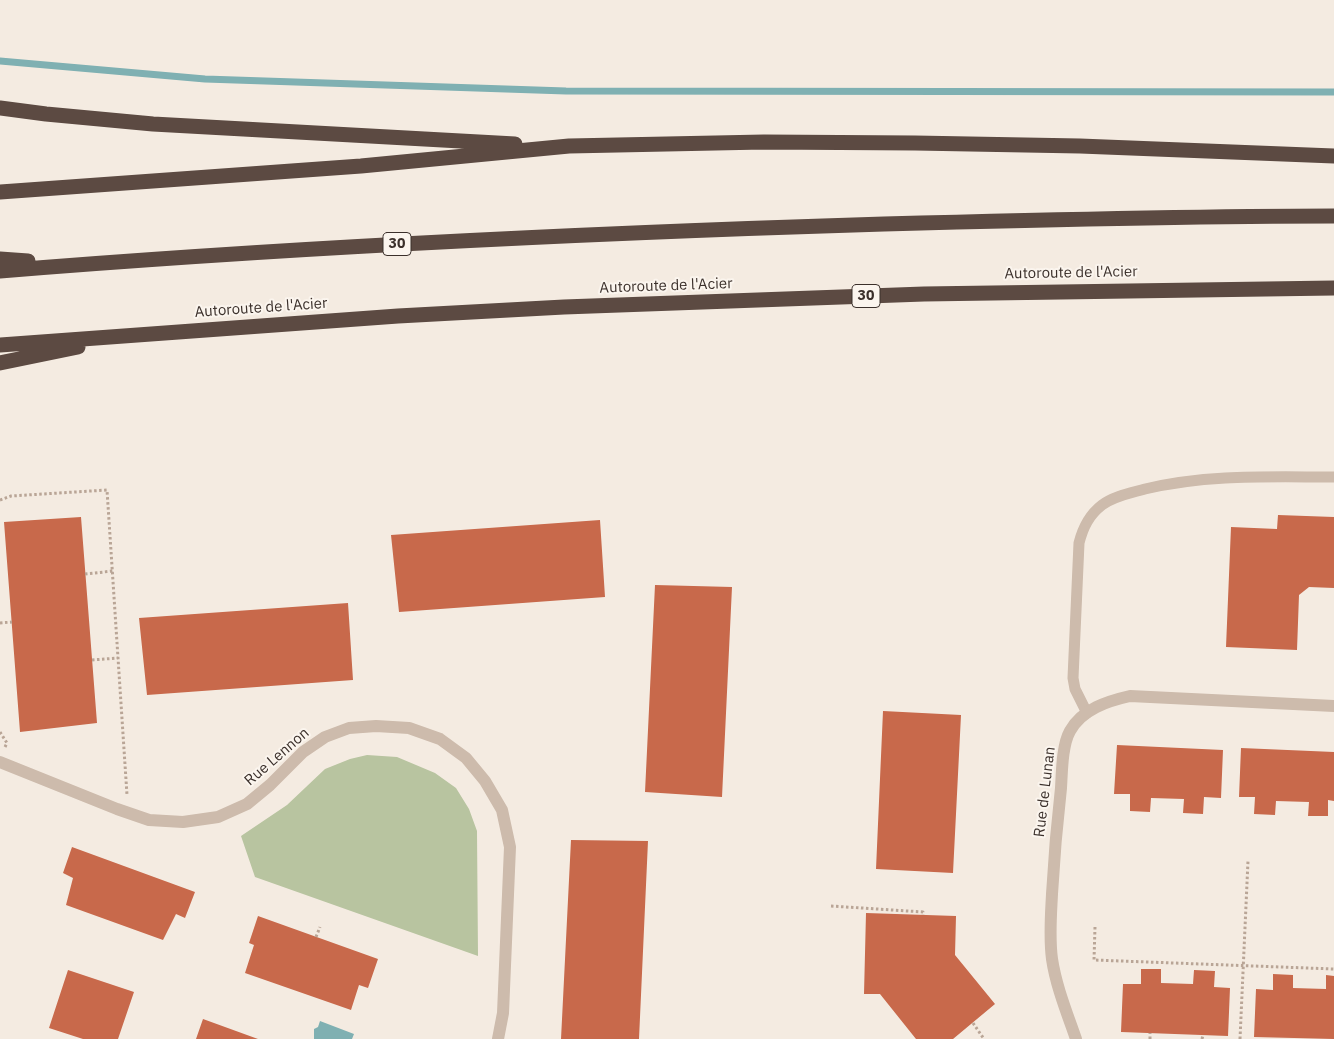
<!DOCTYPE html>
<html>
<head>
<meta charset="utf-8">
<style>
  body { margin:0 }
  canvas { display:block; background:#f4ebe1 }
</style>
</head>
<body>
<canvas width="1334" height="1039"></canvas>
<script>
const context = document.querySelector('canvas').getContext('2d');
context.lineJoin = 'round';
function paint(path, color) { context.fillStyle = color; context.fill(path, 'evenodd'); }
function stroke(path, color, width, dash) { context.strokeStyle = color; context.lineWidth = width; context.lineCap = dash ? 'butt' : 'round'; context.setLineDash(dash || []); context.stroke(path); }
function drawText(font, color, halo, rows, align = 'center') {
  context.font = font + ' "IBM Plex Sans",sans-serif'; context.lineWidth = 4; context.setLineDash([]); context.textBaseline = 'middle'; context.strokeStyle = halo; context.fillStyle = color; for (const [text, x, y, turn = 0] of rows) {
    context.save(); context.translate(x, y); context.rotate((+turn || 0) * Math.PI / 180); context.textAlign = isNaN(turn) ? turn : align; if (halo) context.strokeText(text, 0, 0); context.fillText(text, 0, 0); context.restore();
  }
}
paint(new Path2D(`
  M367 755 397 757 435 773 456 788 469 809 477 831 478 956 255 877 241 836 287 805 325 769 350 759Z`), '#b8c4a0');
paint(new Path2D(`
  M320 1021 354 1034 352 1039H314V1029L318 1027Z`), '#7fb0b2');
stroke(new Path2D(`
  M0 61 205 79 566 91 1334 92`), '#7fb0b2', 7);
paint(new Path2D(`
  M1278 515 1334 517V588L1309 587 1299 595 1297 650 1226 647 1231 527 1277 529Z
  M81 517 97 723 20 732 4 522Z
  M600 520 605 597 399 612 391 535Z
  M655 585 732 587 722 797 645 792Z
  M348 603 353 680 147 695 139 618Z
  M883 711 961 715 953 873 876 869Z
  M1117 745 1223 750 1221 798 1204 797 1203 814 1183 813 1184 799 1151 798 1150 812 1130 811V794H1114Z
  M1241 748 1334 752V801L1328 800V816H1308L1309 802 1276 801 1275 815 1254 814 1255 797H1239Z
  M571 840 648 841 639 1039H561Z
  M72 847 195 892 185 918 176 914 163 940 66 905 73 878 63 873Z
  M866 913 956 916 955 955 995 1004 953 1039H916L880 994H864Z
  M258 916 378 959 368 988 359 985 351 1010 245 973 254 945 249 943Z
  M1141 969H1161V983L1193 984 1194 970 1215 971 1214 987 1230 988 1228 1036 1121 1032 1123 984H1141Z
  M68 970 134 992 118 1039H83L49 1028Z
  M1273 974 1293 975V988L1326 989V975L1334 976V1039L1254 1037 1256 989 1273 990Z
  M203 1019 258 1039H196Z`), '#c8694b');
stroke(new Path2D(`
  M0 500 11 496 107 490 127 795
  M85 574 113 571
  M0 623 12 622
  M92 660 118 658
  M0 732 7 743 5 747
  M831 906 923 912V915
  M1095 927 1094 960 1334 969
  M316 937 320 927
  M973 1023 984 1039
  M1150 1039V1033
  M1202 1039 1203 1035
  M1240 1039 1248 861`), '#b9a596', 3, [2.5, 2.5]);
stroke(new Path2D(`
  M1087 713 1075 689 1073 678 1079 543C1083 527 1089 515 1102 505 1114 496 1131 493 1145 489 1208 474 1269 477 1334 477`), '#cdbbac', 11);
stroke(new Path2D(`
  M0 762 117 809 149 820 183 822 218 817 247 804 270 785 303 752 325 737 349 728 376 726 409 728 440 739 466 758 485 781 502 810 510 847 503 1013 498 1039
  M1076 1039C1067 1013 1056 986 1052 959 1049 937 1051 915 1052 894 1054 858 1057 823 1061 788 1062 772 1062 745 1070 731 1082 709 1108 701 1130 696L1334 706`), '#cdbbac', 12);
stroke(new Path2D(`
  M0 108 46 114 153 124 515 144
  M0 192 361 166 569 146 764 142 915 143 1080 146 1334 156
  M0 259 28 261
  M0 271C294 247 589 233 884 224 1034 220 1184 216 1334 216
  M0 345 398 316 564 307 924 294 1334 288
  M0 363 78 347`), '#5c4a42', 15);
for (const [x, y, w] of [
  [397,244,28],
  [866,296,28]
]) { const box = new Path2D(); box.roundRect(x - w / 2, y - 11.5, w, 23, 4); context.fillStyle = '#fbf5ee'; context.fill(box); stroke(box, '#3b302b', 1); }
drawText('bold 14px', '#3b302b', null, [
  ["30",397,244],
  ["30",866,296]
]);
drawText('15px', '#3b302b', '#fbf5ee', [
  ["Autoroute de l'Acier",1071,273,-1],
  ["Autoroute de l'Acier",666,286,-2],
  ["Autoroute de l'Acier",261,308,-4],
  ["Rue Lennon",277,757,-41],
  ["Rue de Lunan",1045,792,-83]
]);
</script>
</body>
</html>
